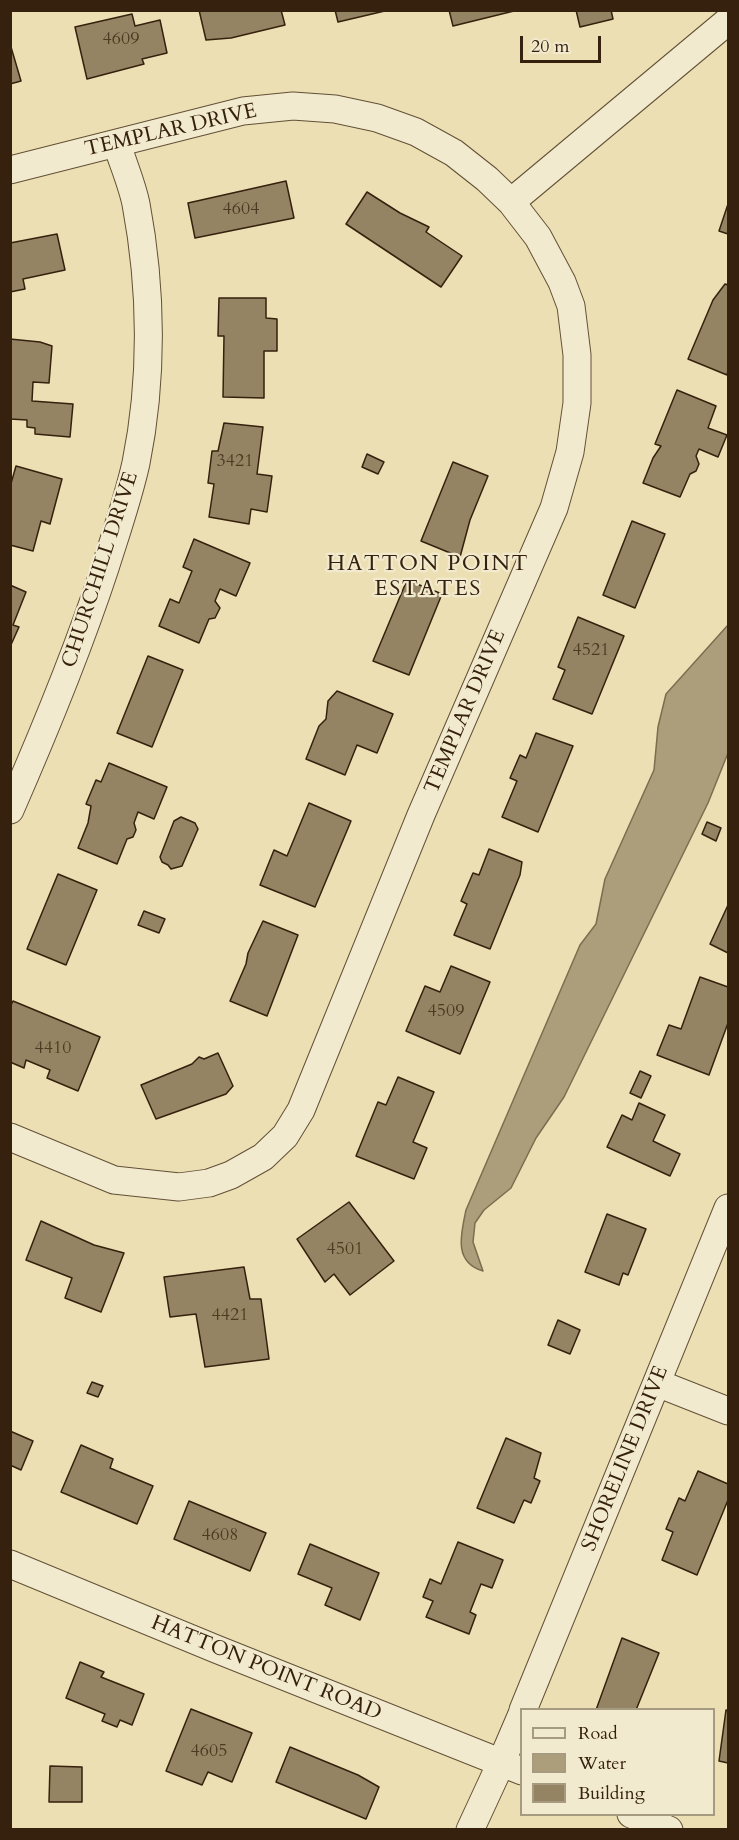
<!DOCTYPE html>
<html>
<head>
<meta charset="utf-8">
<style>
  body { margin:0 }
  #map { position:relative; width:739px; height:1840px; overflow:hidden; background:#ebdfb3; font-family:Cardo,serif }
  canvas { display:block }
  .frame { position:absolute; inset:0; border:12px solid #35210d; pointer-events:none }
  .legend { position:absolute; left:520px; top:1708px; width:195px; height:108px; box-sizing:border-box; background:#f2eace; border:2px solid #a69a81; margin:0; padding:8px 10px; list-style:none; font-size:18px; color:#35210d }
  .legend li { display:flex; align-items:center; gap:12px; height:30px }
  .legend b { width:30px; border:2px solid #a69a81 }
  .scale { position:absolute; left:520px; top:36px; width:81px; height:27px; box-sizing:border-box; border:3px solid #35210d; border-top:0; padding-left:8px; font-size:18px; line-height:21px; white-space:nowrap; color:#35210d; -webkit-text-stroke:4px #f2eace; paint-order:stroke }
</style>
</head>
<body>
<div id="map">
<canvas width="739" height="1840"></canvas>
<div class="frame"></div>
<ul class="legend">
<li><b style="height:8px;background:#f2eace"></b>Road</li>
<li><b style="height:16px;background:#ad9e7b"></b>Water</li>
<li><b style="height:16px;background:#948463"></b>Building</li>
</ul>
<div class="scale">20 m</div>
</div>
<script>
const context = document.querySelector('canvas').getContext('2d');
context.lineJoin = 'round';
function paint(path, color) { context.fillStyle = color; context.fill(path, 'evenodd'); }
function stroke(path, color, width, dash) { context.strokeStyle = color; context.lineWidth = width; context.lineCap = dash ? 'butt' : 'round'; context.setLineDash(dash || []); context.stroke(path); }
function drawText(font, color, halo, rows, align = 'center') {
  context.font = font + ' Cardo,serif'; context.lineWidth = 4.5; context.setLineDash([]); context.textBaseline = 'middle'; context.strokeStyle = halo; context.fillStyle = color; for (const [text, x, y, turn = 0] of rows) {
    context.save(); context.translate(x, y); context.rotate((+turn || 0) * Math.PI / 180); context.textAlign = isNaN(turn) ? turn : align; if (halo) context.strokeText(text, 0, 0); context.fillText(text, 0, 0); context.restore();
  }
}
const water = new Path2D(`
  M728 625V753L708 803 564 1097 536 1138 511 1188 484 1210 475 1223 473 1242 483 1271C453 1262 461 1234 466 1210L580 945 596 924 605 879 654 770 658 727 666 694Z`);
paint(water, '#ad9e7b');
stroke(water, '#7d6c4f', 1.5);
const building = new Path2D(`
  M199 10H281L285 25 231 38 206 40Z
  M335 10H389L338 22Z
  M449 10H518L453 26Z
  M576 10H611L613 19 580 27Z
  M132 14 135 26 160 20 167 53 142 59 144 64 87 79 75 27Z
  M11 47 21 81 10 84V48Z
  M286 181 294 218 195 238 188 203Z
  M367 192 400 213 429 227 426 232 462 256 441 287 346 224Z
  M728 204V234L719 231Z
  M57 234 65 270 23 279 25 289 10 292V243Z
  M725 284 728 285V371L727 375 688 359 713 300Z
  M219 298H266V318L277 319V351H264V398L223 397 224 336H218Z
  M10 339 40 342 52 346 49 383 33 382 32 401 73 404 70 437 35 434V428L27 427V420L10 419Z
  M677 390 716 406 708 428 727 435 718 457 699 449 696 456 699 464 696 471 690 474 680 497 643 483 653 458 661 446 655 444Z
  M224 423 263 427 257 474 272 476 267 512 251 509 249 524 209 517 214 484 208 483 212 451H218Z
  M367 454 384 462 378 474 362 467Z
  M453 462 488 476 470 520 460 557 421 541Z
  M16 466 62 479 50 524 41 521 33 551 10 545V487Z
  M632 521 665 534 635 608 603 595Z
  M194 539 250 563 236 596 220 589 215 601 220 608 215 618 209 619 199 643 159 626 170 599 179 603 192 571 183 567Z
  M407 580 442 594 409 675 373 661Z
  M10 585 26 592 13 625 19 627 10 647Z
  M578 617 624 636 592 714 553 699 565 670 558 667Z
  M148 656 183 670 152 747 117 733Z
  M337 691 393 714 377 753 357 745 345 775 306 759 319 726 326 719 328 701Z
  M536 733 573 746 538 832 502 817 517 781 510 778 520 755 526 758Z
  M109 763 167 787 154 819 138 812 134 823 136 830 133 837 127 839 117 864 78 848 88 823 91 806 86 804 96 780 101 782Z
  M309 803 351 821 315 907 260 885 274 850 287 856Z
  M181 817 195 823 198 829 182 866 171 869 168 865 162 862 160 857 174 821Z
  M707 822 721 828 716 841 702 834Z
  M489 849 522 862 520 875 490 949 454 935 467 904 461 901 473 873 479 875Z
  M58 874 97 890 66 965 27 949Z
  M728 905V953L710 944Z
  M144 911 165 919 159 933 138 925Z
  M263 921 298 935 267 1016 230 1001 246 964 248 953Z
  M451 966 490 982 460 1054 406 1031 425 986 440 992Z
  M700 977 728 987V1023L709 1075 657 1055 669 1025 681 1029Z
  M13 1001 100 1037 78 1091 47 1078 50 1070 26 1060 24 1068 10 1062V1007Z
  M218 1053 233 1086 226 1094 156 1119 141 1085 192 1064 199 1057 204 1059Z
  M640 1071 651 1076 641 1098 630 1093Z
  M398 1077 434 1092 413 1142 427 1148 414 1179 356 1156 378 1102 386 1105Z
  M639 1103 665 1115 653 1141 680 1154 670 1176 607 1147 622 1115 632 1120Z
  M349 1202 394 1261 350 1295 334 1274 325 1282 297 1239Z
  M607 1214 646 1229 628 1275 623 1273 619 1285 585 1272Z
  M41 1221 94 1245 124 1253 101 1312 65 1298 72 1278 26 1260Z
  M244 1267 250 1299H261L269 1359 205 1367 196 1314 170 1317 164 1277Z
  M558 1320 580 1330 570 1354 548 1345Z
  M92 1382 103 1386 98 1397 87 1393Z
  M10 1431 33 1441 21 1470 10 1465Z
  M506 1438 541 1453 534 1478 540 1481 531 1503 524 1500 514 1523 477 1508Z
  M81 1445 113 1459 110 1468 153 1486 137 1524 61 1492Z
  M698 1471 728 1484V1500L697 1575 662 1560 673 1532 666 1529 679 1498 685 1501Z
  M189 1501 266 1533 250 1571 174 1539Z
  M458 1542 503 1560 492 1588 481 1584 470 1612 476 1615 469 1634 426 1617 433 1601 423 1597 430 1579 441 1584Z
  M310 1544 379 1573 360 1620 325 1605 332 1588 298 1574Z
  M622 1638 659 1653 636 1710H596Z
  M80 1662 104 1672 101 1677 144 1694 132 1725 120 1720 117 1727 102 1721 105 1714 66 1698Z
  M191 1709 252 1733 232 1782 208 1772 202 1785 166 1771Z
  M726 1710 728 1711V1763L719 1761Z
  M290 1747 358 1775 379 1787 366 1819 276 1782Z
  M50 1766 82 1767V1802H49Z`);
paint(building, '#948463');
stroke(building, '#35210d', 1.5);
const minor = new Path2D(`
  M10 170 243 111 293 106 335 109 377 118 416 132 454 153 487 179 511 202 538 237 562 282 571 306 577 355V403L570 452 554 508 421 815 301 1110 285 1136 263 1157 231 1175 209 1183 179 1187 114 1180 10 1137
  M511 202 728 21
  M10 810C45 730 78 650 105 568 116 533 128 499 136 463 153 379 152 289 136 204 132 184 123 164 117 144
  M657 1383 728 1411
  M10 1564 216 1649 522 1771
  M523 1710 728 1208
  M631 1814 669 1830
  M470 1830 501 1763 522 1714`);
stroke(minor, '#625036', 29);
stroke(minor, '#f2eace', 27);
drawText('18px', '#4d3a22', null, [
  ["4609",121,40],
  ["4604",241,210],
  ["3421",235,462],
  ["4521",591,651],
  ["4509",446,1012],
  ["4410",53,1049],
  ["4501",345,1250],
  ["4421",230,1316],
  ["4608",220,1536],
  ["4605",209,1752]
]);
drawText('21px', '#35210d', '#f2eace', [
  ["TEMPLAR DRIVE",171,131,-13],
  ["CHURCHILL DRIVE",101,570,-72],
  ["TEMPLAR DRIVE",466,712,-67],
  ["SHORELINE DRIVE",626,1459,-68],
  ["HATTON POINT ROAD",266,1669,22]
]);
context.letterSpacing = '1.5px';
drawText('22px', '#35210d', '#f2eace', [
  ["HATTON POINT",428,565],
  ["ESTATES",428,590]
]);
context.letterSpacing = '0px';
</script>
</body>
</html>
